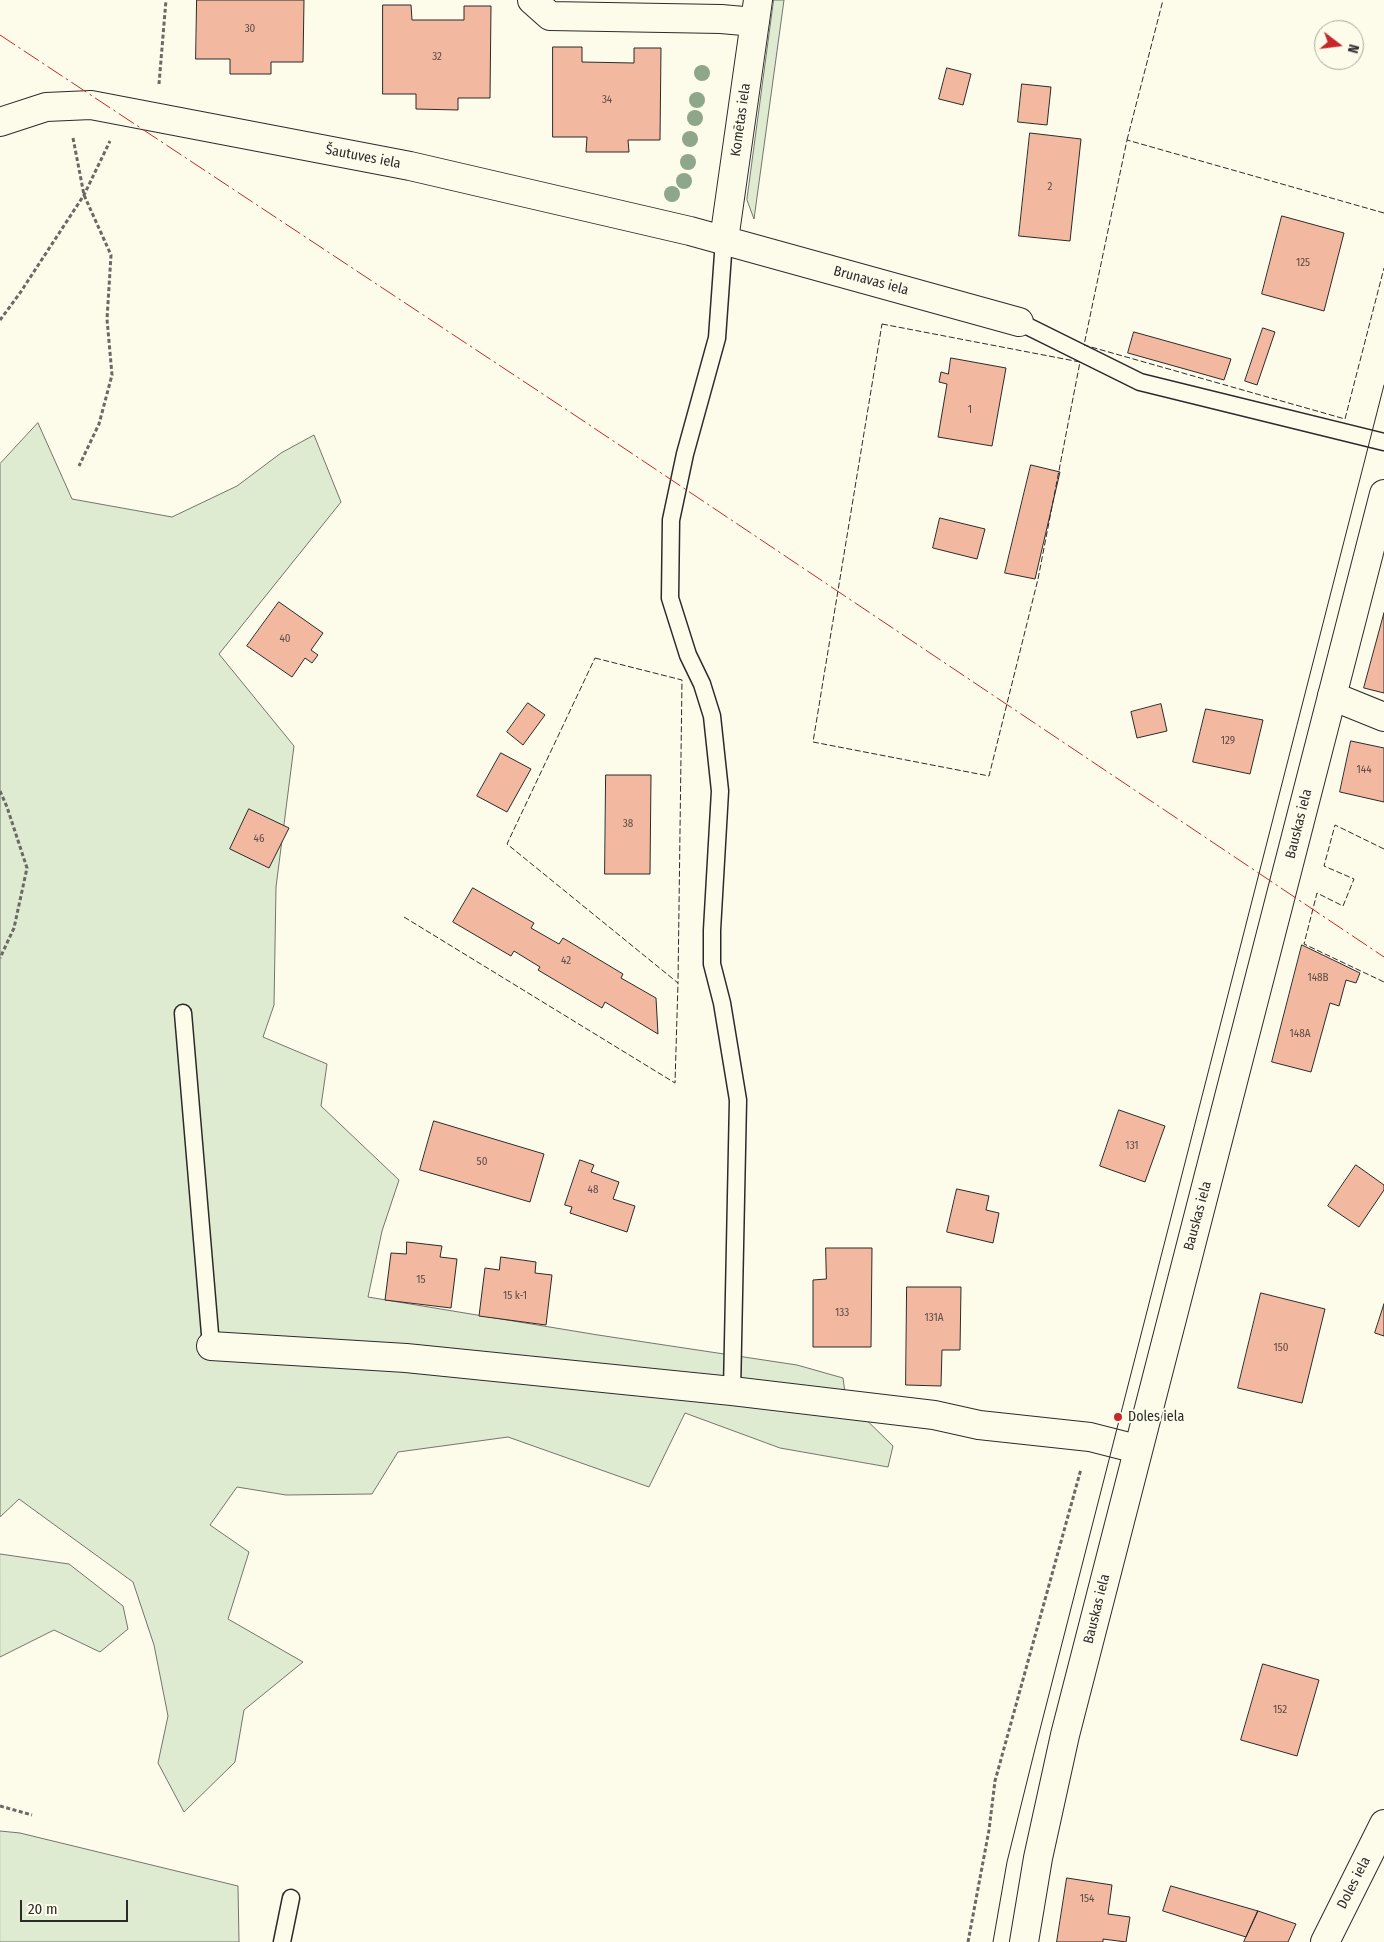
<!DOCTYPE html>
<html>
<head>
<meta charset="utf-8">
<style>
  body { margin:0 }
  #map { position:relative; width:1384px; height:1942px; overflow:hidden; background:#fdfbea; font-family:"Fira Sans Condensed",sans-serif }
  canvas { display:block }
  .north { position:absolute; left:1314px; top:20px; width:50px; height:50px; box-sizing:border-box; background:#fdfbea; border:1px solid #a9a89e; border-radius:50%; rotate:105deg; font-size:14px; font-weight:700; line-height:20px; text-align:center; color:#2b2b2b }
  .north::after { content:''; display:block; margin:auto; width:18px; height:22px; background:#c62828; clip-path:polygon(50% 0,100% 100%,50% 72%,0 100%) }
  .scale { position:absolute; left:20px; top:1900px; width:108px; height:22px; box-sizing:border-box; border:2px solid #2b2b2b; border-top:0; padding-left:6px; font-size:15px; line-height:18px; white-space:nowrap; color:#2b2b2b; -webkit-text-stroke:4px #fdfbea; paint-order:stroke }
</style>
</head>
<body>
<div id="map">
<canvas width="1384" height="1942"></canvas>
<div class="north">N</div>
<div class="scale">20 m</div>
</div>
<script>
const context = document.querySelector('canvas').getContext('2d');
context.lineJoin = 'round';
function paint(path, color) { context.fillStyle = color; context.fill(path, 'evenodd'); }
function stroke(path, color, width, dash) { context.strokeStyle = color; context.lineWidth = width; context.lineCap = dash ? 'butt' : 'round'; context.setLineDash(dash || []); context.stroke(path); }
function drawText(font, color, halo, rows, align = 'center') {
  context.font = font + ' "Fira Sans Condensed",sans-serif'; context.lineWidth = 4; context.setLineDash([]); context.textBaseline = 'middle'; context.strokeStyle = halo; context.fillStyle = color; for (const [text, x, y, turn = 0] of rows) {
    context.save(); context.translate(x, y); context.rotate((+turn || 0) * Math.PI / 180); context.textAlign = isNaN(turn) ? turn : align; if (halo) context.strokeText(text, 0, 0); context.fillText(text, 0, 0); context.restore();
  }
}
const green = new Path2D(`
  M774 0H784L754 219 747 200Z
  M38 423 72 499 172 517 237 486 281 453 314 435 341 502 219 654 294 746 276 887 274 1005 263 1037 327 1064 321 1106 399 1180 382 1231 368 1297 598 1335 797 1365 843 1378 846 1400 893 1446 888 1467 780 1448 685 1413 649 1487 508 1437 398 1452 372 1494 286 1495 237 1487 210 1525 249 1552 228 1619 303 1662 244 1710 235 1762 184 1812 158 1763 168 1716 154 1645 133 1582 19 1499 0 1517V464Z
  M0 1554 69 1564 123 1606 128 1629 100 1652 54 1630 0 1657Z
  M0 1831 20 1833 238 1886 239 1942H0Z`);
paint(green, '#deebd1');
stroke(green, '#74746e', 1);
const building = new Path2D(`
  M197 0H304L303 62H271V74H230V59H196Z
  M383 5H411L412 20H464V6H491L490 98H458V110L416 109V94H383Z
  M553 47H582V62L634 63V48H661L660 140H628L629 152H586L587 137H553Z
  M947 68 971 74 963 105 939 99Z
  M1022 84 1051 87 1047 125 1018 122Z
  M1030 133 1081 139 1070 241 1019 236Z
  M1282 216 1344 233 1324 311 1262 294Z
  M1263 328 1275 332 1257 385 1245 381Z
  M1134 332 1231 359 1224 380 1128 353Z
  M951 358 1006 368 992 446 938 437 947 384 939 382 941 372 948 374Z
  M1031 465 1060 472 1035 579 1005 573Z
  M940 518 985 529 977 559 933 548Z
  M279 602 323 633 311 650 318 655 312 663 305 658 292 677 247 646Z
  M1384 613V693L1364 688Z
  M528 703 545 715 523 745 507 732Z
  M1161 704 1167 731 1137 738 1131 712Z
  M1206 709 1263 720 1250 774 1193 762Z
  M1351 741 1384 748V802L1340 792Z
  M501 753 531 769 507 812 477 796Z
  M606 775H651L650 874H605Z
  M249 809 289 828 269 868 230 849Z
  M473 888 534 923 531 928 559 944 563 938 623 974 621 978 656 998 658 1034 605 1002 602 1008 538 970 540 967 514 951 511 956 453 922Z
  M1302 945 1360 973 1356 983 1346 980 1339 1006 1330 1003 1311 1072 1272 1062Z
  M1119 1110 1165 1126 1145 1182 1100 1166Z
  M434 1121 544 1154 530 1202 420 1170Z
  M580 1160 594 1165 591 1172 619 1182 613 1199 635 1206 627 1232 570 1213 572 1207 565 1205Z
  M1356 1165 1384 1185V1190L1359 1227 1328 1206Z
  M957 1189 989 1196 986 1210 999 1213 993 1243 947 1232Z
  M407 1242 442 1246 440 1257 457 1259 451 1308 385 1300 391 1253 406 1254Z
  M826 1248H872L871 1347H813V1280L826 1279Z
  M501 1257 536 1262 535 1273 552 1275 546 1325 479 1316 485 1268 499 1270Z
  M907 1287H961L960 1350H942L941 1386 906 1385Z
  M1261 1293 1325 1309 1302 1403 1238 1388Z
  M1384 1304V1336L1375 1333Z
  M1263 1664 1319 1680 1297 1756 1241 1740Z
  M1067 1878 1112 1885 1108 1914 1130 1917 1126 1942 1103 1939V1942H1057Z
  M1171 1886 1258 1911 1246 1937 1163 1911Z
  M1258 1911 1296 1924 1288 1942H1244Z`);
paint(building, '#f2b8a0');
stroke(building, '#2b2b2b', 1);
const lane = new Path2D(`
  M724 240 717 338 685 454 671 520 670 598 688 655 702 684 712 716 720 791 712 930V964L722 1003 738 1100 732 1391
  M1019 322 1140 382 1384 442
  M183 1013 211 1346
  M282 1942 291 1898`);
const street = new Path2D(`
  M532 0 550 16 721 19 755 22
  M0 122 46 107 91 105 410 166 690 231 1019 322
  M724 240 758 0
  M1332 696 1384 717
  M211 1346 406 1358 732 1391 934 1415 979 1425 1090 1437 1137 1449
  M1325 1942 1384 1824`);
const secondary = new Path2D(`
  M1024 1942 1038 1858 1065 1735 1384 494`);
stroke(lane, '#2b2b2b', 19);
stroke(street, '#2b2b2b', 30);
stroke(secondary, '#2b2b2b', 30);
stroke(new Path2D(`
  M159 84 166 0
  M73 138 84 195 111 255 107 319 112 375 99 424 79 466
  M0 320 20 293 84 195 110 141
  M0 791 7 807 27 868 14 928 0 958
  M0 1806 32 1815
  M968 1942 989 1830 995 1781 1081 1469`), '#6a6964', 3, [4, 2.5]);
stroke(lane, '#fdfbea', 16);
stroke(street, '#fdfbea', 28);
stroke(secondary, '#fdfbea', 28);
stroke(new Path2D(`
  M993 1942 1007 1862 1035 1749 1384 385`), '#2b2b2b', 1);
stroke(new Path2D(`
  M1127 140 1163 0
  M1384 213 1127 140 1084 345 1345 419 1384 268
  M882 324 1080 362 1038 579 989 776 813 742Z
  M595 658 682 680 678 983 507 844Z
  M1384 849 1335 825 1324 866 1354 879 1343 906 1317 893 1304 944 1384 982
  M404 917 675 1083 678 983`), '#2b2b2b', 1, [6, 2.5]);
stroke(new Path2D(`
  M0 35 576 416 1384 957`), '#c62828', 1, [18, 4, 2.5, 4]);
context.fillStyle = '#8ea78a';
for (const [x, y] of [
  [702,73],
  [697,100],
  [695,118],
  [690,139],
  [688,162],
  [684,181],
  [672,194]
]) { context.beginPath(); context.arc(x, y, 8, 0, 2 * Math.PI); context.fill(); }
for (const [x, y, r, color] of [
  [1118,1417,5,"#c62828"]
]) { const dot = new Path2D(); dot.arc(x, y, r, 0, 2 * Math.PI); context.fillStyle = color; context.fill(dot); stroke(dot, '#fdfbea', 2); }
drawText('11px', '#5d4e48', null, [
  ["30",250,29],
  ["32",437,57],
  ["34",607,100],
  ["2",1050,187],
  ["125",1303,263],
  ["1",970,410],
  ["40",285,639],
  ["129",1228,741],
  ["144",1364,770],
  ["38",628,824],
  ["46",259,839],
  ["42",566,961],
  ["148B",1318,978],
  ["148A",1300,1034],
  ["131",1132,1146],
  ["50",482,1162],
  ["48",593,1190],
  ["15",421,1280],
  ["15 k-1",515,1296],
  ["133",842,1313],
  ["131A",934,1318],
  ["150",1281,1348],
  ["152",1280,1710],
  ["154",1087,1899]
]);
drawText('14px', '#2b2b2b', '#fdfbea', [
  ["Komētas iela",741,120,-82],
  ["Šautuves iela",363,157,11],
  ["Brunavas iela",871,281,15],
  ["Bauskas iela",1299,824,-76],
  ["Bauskas iela",1198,1216,-75],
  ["Bauskas iela",1097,1609,-76],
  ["Doles iela",1354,1883,-63]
]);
drawText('14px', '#2b2b2b', '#fdfbea', [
  ["Doles iela",1128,1417]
], 'left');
</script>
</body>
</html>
